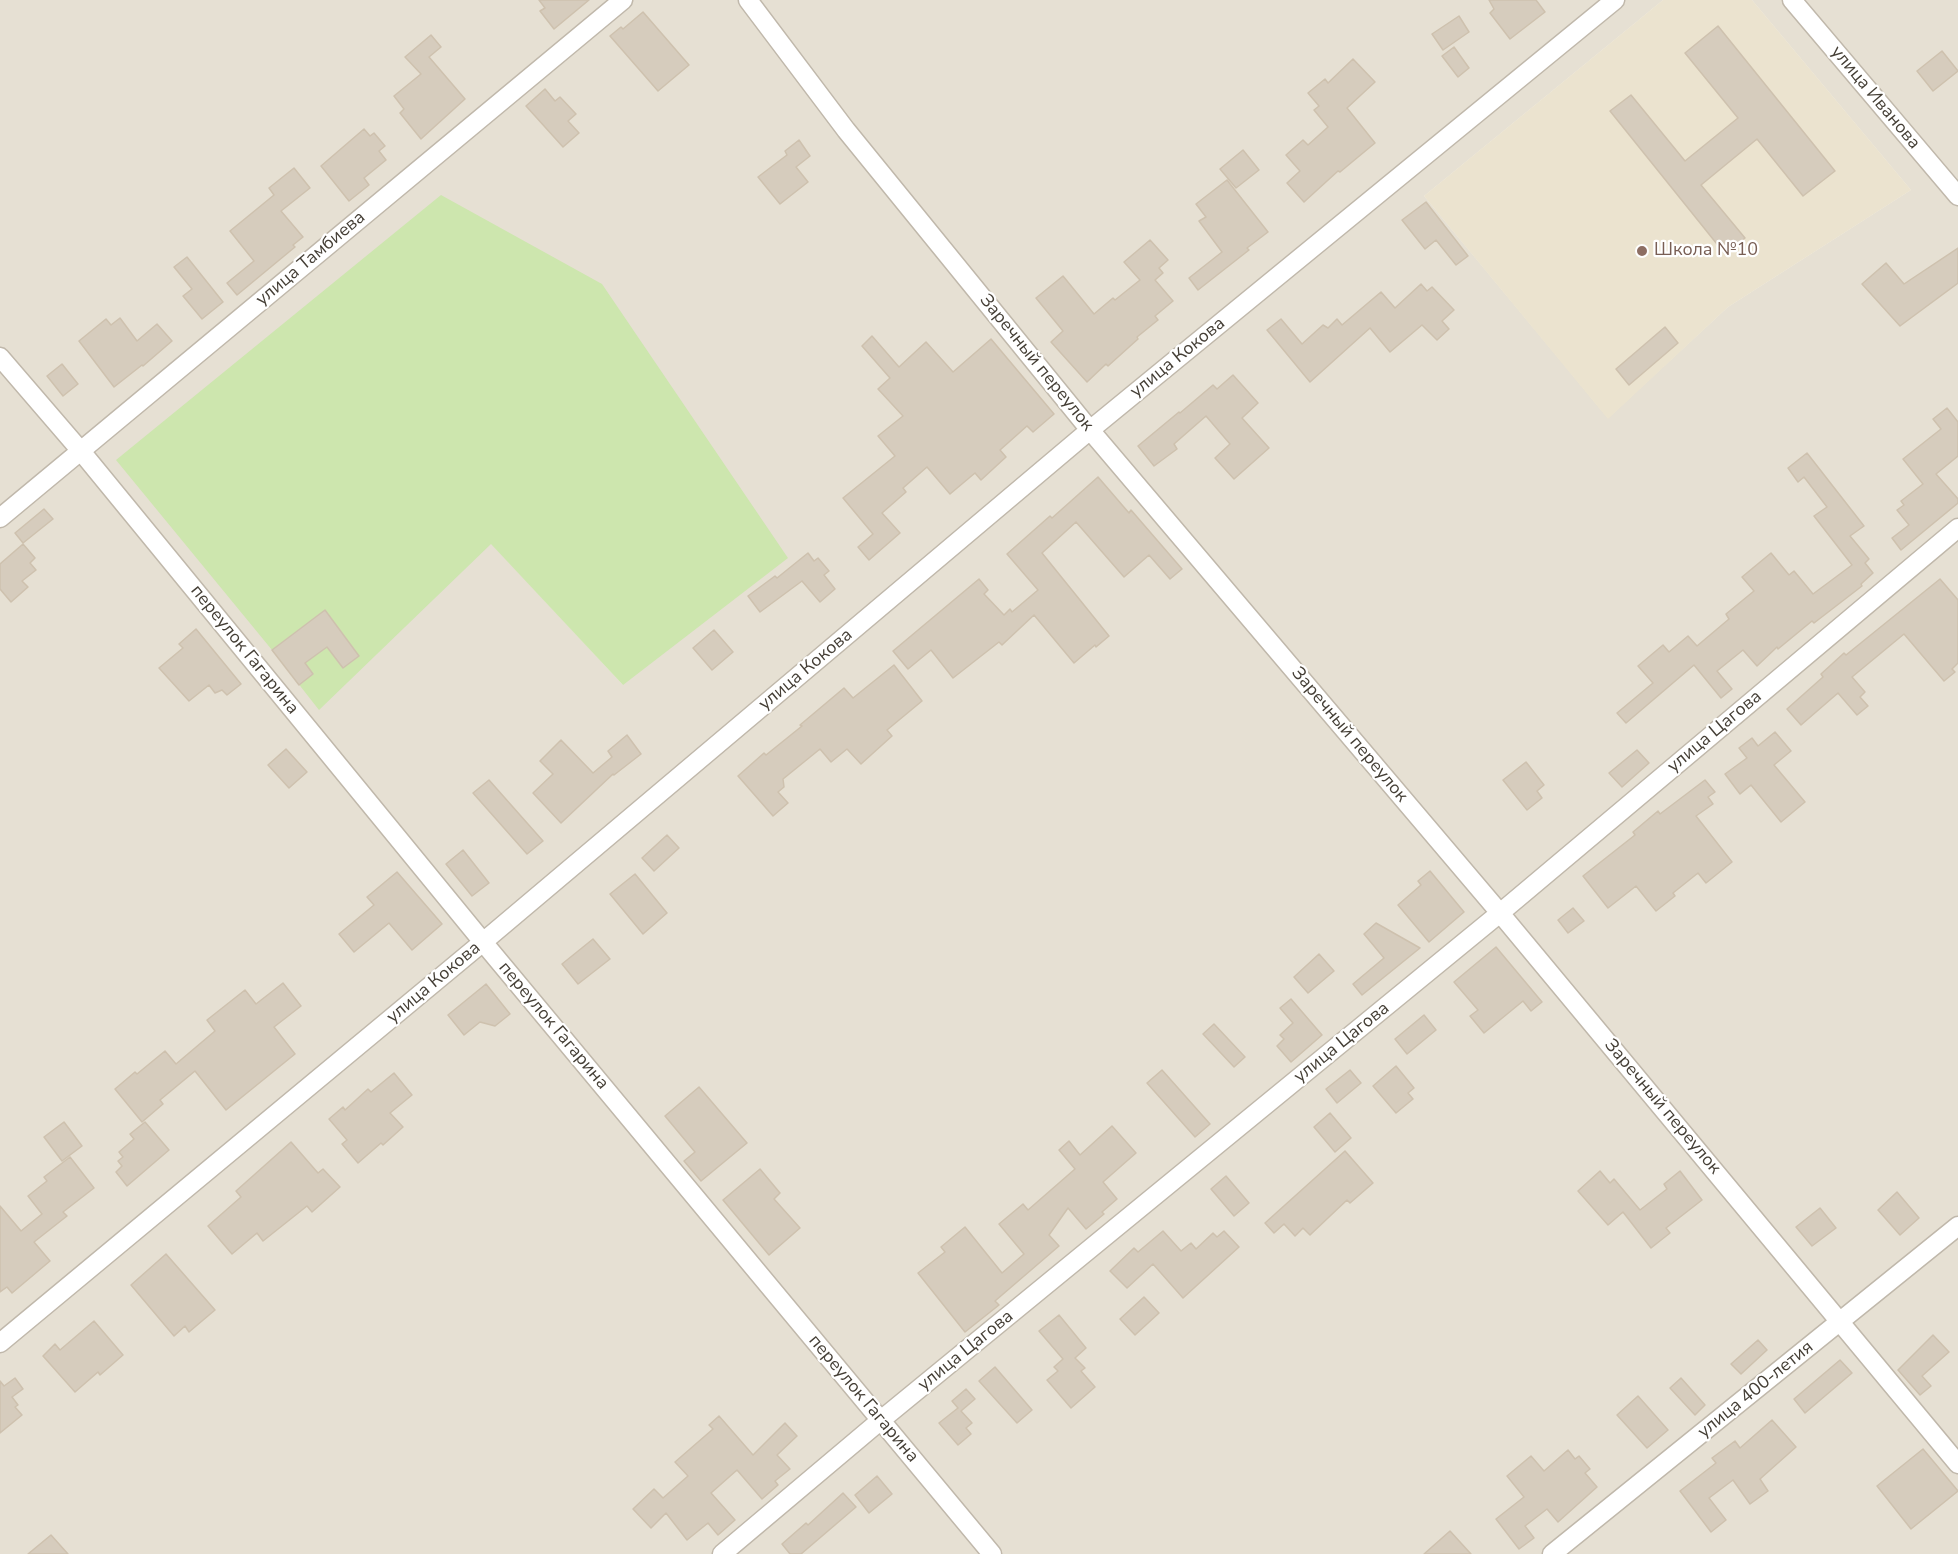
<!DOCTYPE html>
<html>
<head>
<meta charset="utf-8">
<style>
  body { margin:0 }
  canvas { display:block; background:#f2eee5 }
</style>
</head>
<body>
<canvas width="1958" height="1554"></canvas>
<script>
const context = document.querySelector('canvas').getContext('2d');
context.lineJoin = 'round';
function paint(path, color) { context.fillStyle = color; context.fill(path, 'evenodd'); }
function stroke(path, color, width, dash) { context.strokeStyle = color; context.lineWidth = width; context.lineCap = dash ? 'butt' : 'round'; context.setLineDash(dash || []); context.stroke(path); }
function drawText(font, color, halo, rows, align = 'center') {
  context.font = font + ' "Nunito Sans",sans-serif'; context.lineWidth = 4.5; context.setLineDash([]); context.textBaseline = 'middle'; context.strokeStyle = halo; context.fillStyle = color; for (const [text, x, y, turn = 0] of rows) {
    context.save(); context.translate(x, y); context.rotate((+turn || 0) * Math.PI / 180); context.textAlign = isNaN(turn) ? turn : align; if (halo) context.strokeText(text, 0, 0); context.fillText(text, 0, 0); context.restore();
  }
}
paint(new Path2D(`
  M0 0H1663L1424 196 1608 418 1728 307 1911 190 1752 0H1958V1554H0ZM602 284 623 685 491 543 299 685 272 650Z`), '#e6e0d3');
paint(new Path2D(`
  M1663 0H1752L1911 190 1728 307 1608 419 1424 196Z`), '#ebe3cf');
paint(new Path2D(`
  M441 195 602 284 788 558 623 685 491 544 319 710 272 650 116 460Z`), '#cde6ae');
const building = new Path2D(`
  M539 0H589L554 29 540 11 545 8Z
  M1489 0H1536L1545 12 1510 39 1490 13 1494 9Z
  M643 12 689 65 658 91 610 36 621 27 623 29Z
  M1459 16 1469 32 1443 50 1432 34Z
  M1718 26 1835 171 1803 196 1757 139 1701 185 1745 238 1725 254 1610 111 1631 95 1685 161 1738 118 1685 53Z
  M431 35 441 47 429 57 465 99 421 139 400 113 404 109 394 96 421 74 405 57Z
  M1454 47 1469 68 1458 77 1442 56Z
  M1942 51 1958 71 1933 91 1917 71Z
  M1353 59 1375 82 1347 108 1375 143 1340 172 1338 171 1304 202 1287 183 1300 171 1286 155 1303 140 1308 145 1328 127 1314 110 1319 106 1308 93 1325 79 1328 83Z
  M545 89 555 101 560 97 576 114 568 121 579 133 563 147 526 106Z
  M364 129 370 136 374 133 385 146 379 151 386 160 364 178 369 185 349 201 321 166Z
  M799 140 810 156 796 167 808 182 780 204 758 177 787 155 785 151Z
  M1243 150 1259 170 1236 188 1220 169Z
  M294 168 310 188 281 211 303 237 293 245 295 247 237 295 227 283 254 261 230 231 274 195 269 188Z
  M1227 180 1268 232 1247 248 1249 250 1198 290 1189 278 1222 252 1199 221 1206 217 1196 204Z
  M1426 202 1468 256 1456 265 1436 240 1425 249 1402 220Z
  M1150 240 1168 260 1159 268 1163 273 1155 280 1173 301 1155 316 1158 320 1137 337 1138 339 1108 366 1106 364 1087 382 1051 342 1063 331 1036 298 1063 276 1094 314 1113 298 1115 300 1140 280 1124 262Z
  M1958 248V283L1900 326 1862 284 1886 263 1904 284Z
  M187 257 223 302 202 319 183 296 192 289 174 267Z
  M1421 284 1427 291 1432 287 1454 310 1442 321 1449 329 1437 340 1422 325 1390 352 1370 328 1310 382 1267 330 1281 319 1302 344 1323 325 1328 328 1337 319 1342 325 1381 292 1395 308Z
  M120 318 137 341 157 324 172 341 143 366 142 365 114 387 79 341 106 319 111 325Z
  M1665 327 1678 343 1629 385 1616 369Z
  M872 336 899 367 926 342 953 372 991 339 1054 414 1033 432 1027 426 1000 450 1006 457 981 480 975 473 950 494 927 467 903 488 906 492 882 513 900 533 869 560 858 547 873 534 843 498 895 456 878 436 903 416 878 389 890 378 862 346Z
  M62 364 78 384 63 396 47 376Z
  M1233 375 1258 403 1242 418 1269 448 1234 479 1215 458 1230 444 1206 416 1174 444 1177 449 1154 466 1138 446 1179 412 1180 413 1213 385 1217 389Z
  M1947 408 1958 422V456L1936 474 1958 499V503L1901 550 1892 538 1909 525 1897 510 1904 505 1901 501 1923 484 1903 459 1941 429 1933 419Z
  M1807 453 1864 526 1850 536 1869 559 1865 563 1873 573 1861 584 1862 586 1814 623 1812 621 1778 649 1777 647 1757 666 1743 650 1717 671 1732 689 1721 698 1694 665 1626 723 1617 713 1653 683 1638 666 1663 645 1669 652 1688 636 1697 646 1729 619 1726 614 1754 591 1742 577 1771 553 1789 575 1794 571 1813 594 1852 565 1814 516 1827 507 1804 477 1798 482 1788 468Z
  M1098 477 1129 513 1131 510 1182 569 1170 579 1149 555 1124 577 1076 522 1042 553 1109 636 1096 647 1095 645 1074 663 1034 615 1002 645 999 642 953 678 931 650 908 669 893 651 979 579 988 590 984 594 1004 615 1010 609 1012 612 1038 590 1007 554 1050 516 1052 518Z
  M44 509 53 519 23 543 15 533Z
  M23 544 35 558 30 563 36 570 22 581 28 587 11 602 0 589V564Z
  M808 553 814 561 818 558 829 571 824 575 835 589 820 602 802 581 760 612 748 596 775 576 777 578Z
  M1940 579 1958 600V663L1952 669 1955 672 1944 681 1904 634 1852 677 1865 692 1860 697 1868 706 1857 715 1838 693 1801 725 1787 709 1823 677 1821 674 1844 653 1846 655Z
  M325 610 359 656 343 668 327 647 305 663 313 674 299 685 272 650Z
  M196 629 241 684 227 695 222 690 215 693 209 685 189 701 159 668 183 648 179 644Z
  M714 630 733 652 712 670 693 648Z
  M894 665 922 701 887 730 892 736 861 764 847 749 831 762 820 749 783 779 784 787 778 792 788 803 773 816 738 776 764 753 766 755 802 726 800 725 844 688 853 698Z
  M1775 732 1791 751 1774 765 1805 802 1781 822 1751 785 1740 794 1725 774 1747 758 1739 748 1752 738 1758 746Z
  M627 735 641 754 614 775 613 774 561 823 533 793 553 774 540 761 561 740 593 773 612 757 608 751Z
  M286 749 307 772 289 788 268 765Z
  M1637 750 1649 763 1622 787 1609 773Z
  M1526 762 1544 785 1537 791 1542 798 1527 810 1503 780Z
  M489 780 543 841 527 854 473 793Z
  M1705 780 1715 792 1708 797 1713 804 1696 816 1732 862 1706 883 1698 873 1673 893 1675 896 1656 911 1636 886 1608 908 1583 876 1635 835 1633 832 1658 811 1660 814Z
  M667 835 679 848 654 871 642 858Z
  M463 850 489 883 472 896 446 864Z
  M1430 871 1464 912 1429 942 1398 905 1421 885 1418 881Z
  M397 872 442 924 412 950 389 923 354 952 339 934 374 905 367 897Z
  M635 874 667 913 643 934 610 894Z
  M1573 908 1584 921 1568 933 1558 920Z
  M1376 923 1420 948 1362 995 1353 984 1384 958 1364 934Z
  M593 939 610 959 578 984 562 964Z
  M1496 947 1542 1002 1531 1011 1523 1001 1484 1033 1470 1016 1478 1010 1454 982Z
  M1319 954 1334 971 1308 993 1294 977Z
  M283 983 301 1006 274 1027 295 1054 226 1110 195 1071 160 1100 163 1104 142 1122 115 1089 135 1072 137 1074 165 1051 176 1064 215 1031 207 1020 245 990 256 1004Z
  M486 984 510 1014 495 1026 480 1022 464 1035 448 1015Z
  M1291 999 1322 1035 1291 1062 1277 1046 1284 1039 1280 1035 1293 1023 1280 1008Z
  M1424 1015 1436 1030 1407 1054 1395 1039Z
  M1214 1024 1245 1057 1234 1067 1203 1034Z
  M1396 1066 1414 1088 1408 1093 1413 1099 1396 1113 1373 1086Z
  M1162 1070 1210 1124 1195 1137 1147 1083Z
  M1350 1070 1361 1083 1337 1103 1326 1089Z
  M394 1073 412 1095 390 1113 403 1127 383 1145 381 1143 358 1163 342 1144 347 1140 329 1119 343 1107 345 1110 368 1089 371 1092Z
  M699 1087 747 1143 701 1181 684 1161 695 1152 665 1116Z
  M1330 1113 1351 1138 1335 1152 1314 1127Z
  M64 1122 82 1146 62 1161 44 1137Z
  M145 1122 169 1150 127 1186 116 1172 122 1166 118 1161 123 1157 119 1152 134 1139 130 1134Z
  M1112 1126 1136 1153 1103 1182 1117 1199 1102 1212 1104 1214 1086 1229 1068 1208 1049 1235 1059 1246 995 1301 999 1305 965 1332 918 1273 945 1252 941 1247 965 1227 1002 1273 1024 1254 999 1224 1023 1204 1028 1210 1075 1169 1059 1150 1069 1141 1080 1155Z
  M291 1142 318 1173 323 1169 340 1187 312 1212 307 1206 263 1241 257 1233 232 1254 208 1226 241 1197 236 1191Z
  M1345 1151 1373 1183 1350 1203 1347 1200 1310 1235 1303 1228 1295 1236 1284 1224 1274 1233 1265 1223Z
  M70 1157 94 1188 63 1212 67 1216 34 1242 50 1261 12 1293 7 1287 0 1292V1206L21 1231 42 1214 28 1196 47 1181 44 1177Z
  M760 1169 780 1193 774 1199 800 1228 769 1255 723 1200Z
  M1600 1171 1610 1183 1614 1179 1640 1210 1667 1189 1664 1184 1680 1171 1702 1200 1666 1228 1670 1233 1651 1248 1623 1212 1608 1225 1578 1191Z
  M1226 1176 1249 1203 1234 1216 1211 1189Z
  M1897 1192 1919 1218 1900 1235 1878 1210Z
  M1820 1208 1836 1228 1812 1246 1796 1227Z
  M1163 1231 1181 1251 1191 1243 1196 1249 1213 1233 1217 1237 1224 1231 1239 1247 1183 1298 1153 1264 1127 1288 1110 1271 1134 1248 1138 1252Z
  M166 1254 215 1310 189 1332 185 1326 174 1336 131 1285Z
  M1144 1297 1159 1313 1135 1335 1120 1319Z
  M1059 1315 1086 1348 1075 1358 1085 1368 1081 1371 1095 1387 1071 1408 1047 1380 1058 1371 1054 1367 1063 1359 1039 1331Z
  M94 1321 123 1355 100 1375 98 1372 75 1392 43 1356 55 1344 60 1350Z
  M1933 1335 1949 1352 1922 1376 1931 1386 1920 1395 1898 1370Z
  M1758 1340 1767 1350 1741 1374 1731 1364Z
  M1840 1360 1852 1373 1805 1413 1794 1399Z
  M995 1367 1032 1410 1017 1423 979 1381Z
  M15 1378 23 1389 12 1397 18 1405 15 1407 22 1415 0 1433V1381L4 1386Z
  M1681 1378 1705 1405 1695 1415 1670 1388Z
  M966 1389 975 1399 961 1411 972 1423 966 1428 971 1434 958 1445 939 1423 958 1408 952 1401Z
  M1638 1396 1668 1430 1647 1448 1617 1415Z
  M719 1416 753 1455 785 1423 797 1436 777 1455 790 1469 775 1481 778 1485 762 1499 737 1470 711 1493 735 1520 718 1535 708 1523 687 1540 666 1513 651 1528 633 1509 654 1489 663 1498 688 1476 675 1462 713 1429 709 1425Z
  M1772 1420 1796 1447 1760 1479 1768 1491 1750 1504 1733 1480 1709 1498 1726 1520 1711 1532 1680 1491 1716 1463 1712 1458 1735 1441 1740 1448Z
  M1923 1449 1958 1491 1911 1529 1877 1486Z
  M1568 1450 1575 1459 1579 1456 1590 1469 1585 1473 1597 1487 1558 1522 1547 1509 1525 1526 1534 1538 1519 1549 1496 1519 1524 1497 1507 1476 1531 1456 1544 1471Z
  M877 1476 892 1494 869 1513 855 1495Z
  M843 1493 856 1507 801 1554H790L782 1544 806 1523 808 1525Z
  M1450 1531 1471 1554H1424Z
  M51 1535 68 1554H28Z`);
paint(building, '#d6ccbd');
stroke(building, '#cec1ae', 1.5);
const minor = new Path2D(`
  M748 0 846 130 1090 430 1500 913 1958 1464
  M1792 0 1958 196
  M0 357 80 450 483 942 992 1554
  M0 518 623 0
  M0 1343 483 942 1090 430 1615 0
  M722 1554 881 1420 1500 913 1958 528
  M1552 1554 1958 1226`);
stroke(minor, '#c0b8ab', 21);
stroke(minor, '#fff', 18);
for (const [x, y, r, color] of [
  [1642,251,6,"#8d6e63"]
]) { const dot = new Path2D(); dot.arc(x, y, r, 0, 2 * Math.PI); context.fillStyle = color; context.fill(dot); stroke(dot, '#fff', 2); }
drawText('18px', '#443e35', '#fff', [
  ["улица Иванова",1875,98,50],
  ["улица Тамбиева",311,259,-40],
  ["улица Кокова",1178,358,-39],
  ["Заречный переулок",1036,363,51],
  ["переулок Гагарина",244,650,51],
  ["улица Кокова",806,670,-40],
  ["улица Цагова",1715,732,-40],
  ["Заречный переулок",1349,735,50],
  ["улица Кокова",434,983,-40],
  ["переулок Гагарина",553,1026,50],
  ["улица Цагова",1342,1043,-39],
  ["Заречный переулок",1662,1107,50],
  ["улица Цагова",966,1351,-39],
  ["улица 400-летия",1756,1390,-39],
  ["переулок Гагарина",863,1399,50]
]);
drawText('18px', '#785e54', '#fff', [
  ["Школа №10",1654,251]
], 'left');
</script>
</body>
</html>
